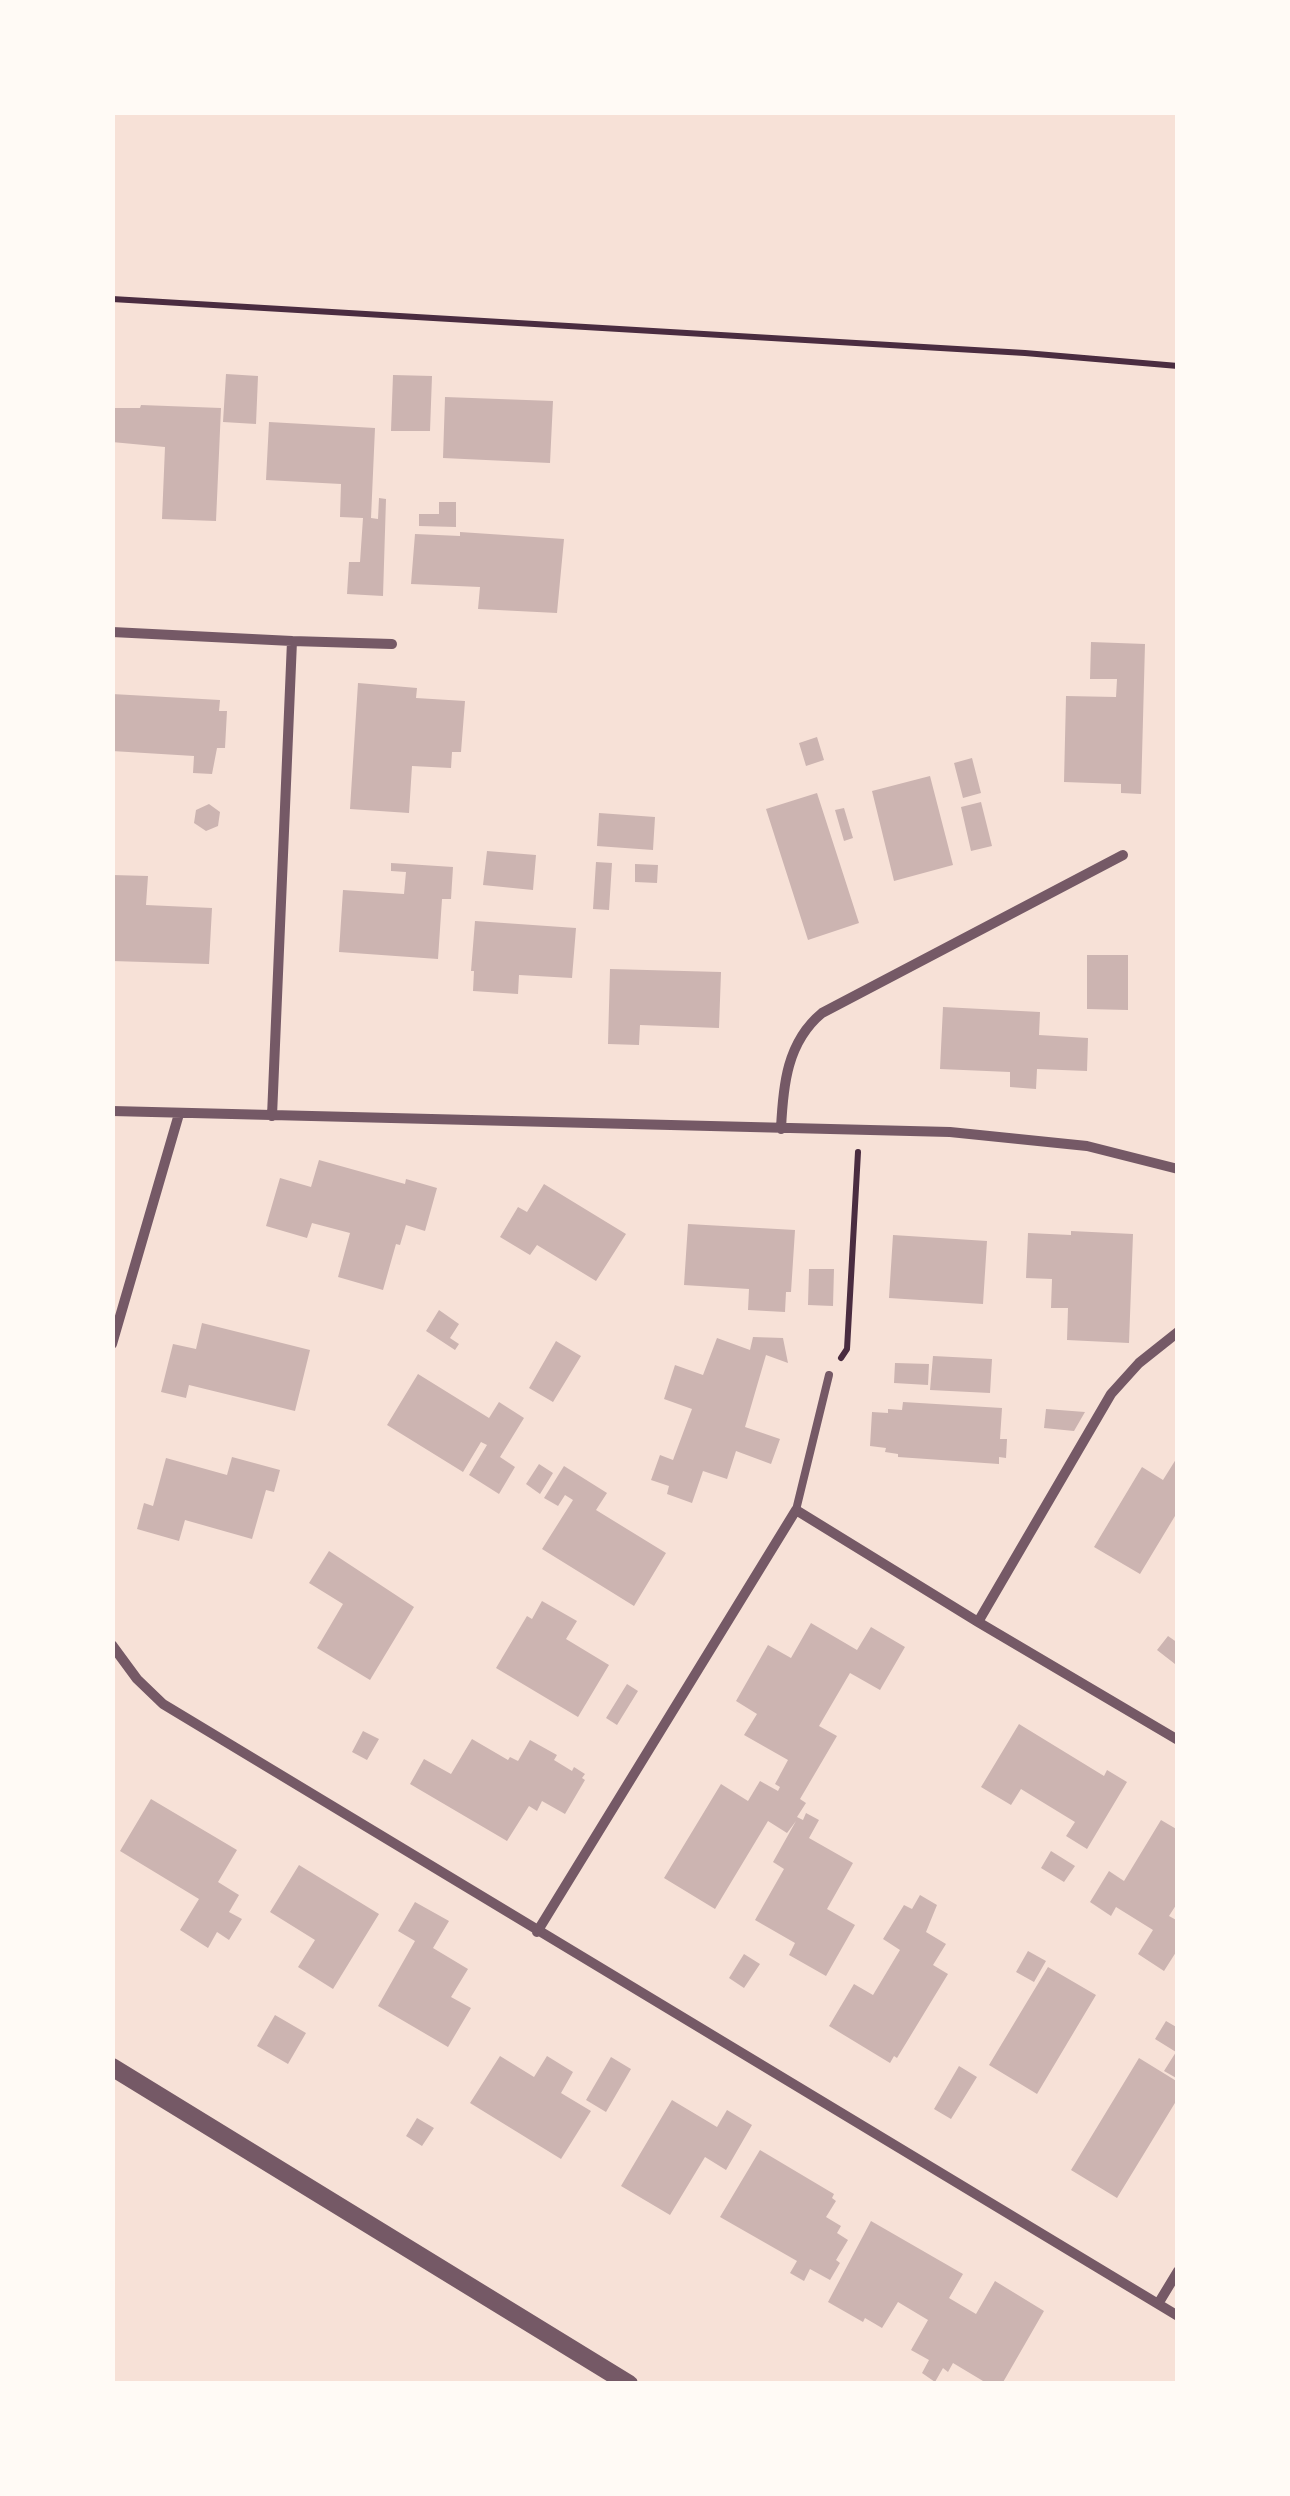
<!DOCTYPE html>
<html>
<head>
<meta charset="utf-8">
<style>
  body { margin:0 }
  #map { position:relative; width:1290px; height:2496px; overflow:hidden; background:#f7e1d7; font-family:Commissioner,sans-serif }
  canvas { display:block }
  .frame { position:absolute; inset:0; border:115px solid #fffaf5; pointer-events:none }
</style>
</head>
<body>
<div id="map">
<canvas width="1290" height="2496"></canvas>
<div class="frame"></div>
</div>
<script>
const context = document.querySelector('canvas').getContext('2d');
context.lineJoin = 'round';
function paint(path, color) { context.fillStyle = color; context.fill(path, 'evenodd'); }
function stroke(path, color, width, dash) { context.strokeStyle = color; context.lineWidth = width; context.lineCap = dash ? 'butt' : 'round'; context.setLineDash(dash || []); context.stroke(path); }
paint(new Path2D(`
  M226 374 258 376 256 424 223 422Z
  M393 375 432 376 430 431H391Z
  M445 397 553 401 550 463 443 458Z
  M141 405 221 408 216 521 162 519 165 447 112 442V408H140Z
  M269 422 375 428 371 518 378 519 379 498 386 499 383 596 347 594 349 562H360L363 518 340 517 341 484 266 480Z
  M439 502H456V527L419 526V514H439Z
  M460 532 564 539 557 613 478 609 480 587 411 584 415 534 460 536Z
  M1091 642 1145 644 1141 794 1121 793V784L1064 782 1066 696 1116 697 1117 679H1090Z
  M358 683 417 688 416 698 465 701 461 752H452L451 768 412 766 409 813 350 809Z
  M112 694 220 700 219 711H227L225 748H217L212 774 193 773 194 756 112 751Z
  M817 737 824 760 806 766 799 743Z
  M972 758 981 793 963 798 954 763Z
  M930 776 953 865 894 881 872 791Z
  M817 793 859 923 808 940 766 809Z
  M981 802 992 846 971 851 961 807Z
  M209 804 220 812 218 826 206 831 194 823 196 810Z
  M844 808 853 838 844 841 835 810Z
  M599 813 655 817 653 850 597 846Z
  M487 851 536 855 533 890 483 885Z
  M596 862 612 863 609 910 593 909Z
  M391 863 453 867 451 899H442L438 959 339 952 343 890 404 894 406 872 391 871Z
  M635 864 658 865 657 883 635 882Z
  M112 875 148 876 146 905 212 908 209 964 112 961Z
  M475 921 576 928 572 978 519 975 518 994 473 991 474 971H471Z
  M1087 955H1128V1010L1087 1009Z
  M610 969 721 972 719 1028 640 1025 639 1045 608 1044Z
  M943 1007 1040 1012 1039 1035 1088 1038 1087 1071 1037 1069 1036 1089 1010 1087V1072L940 1069Z
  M319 1160 405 1184 406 1179 437 1188 425 1231 406 1225 400 1245 396 1244 383 1290 338 1277 350 1233 312 1223 307 1238 266 1226 280 1178 311 1187Z
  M544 1184 626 1234 596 1281 537 1245 530 1255 500 1237 518 1207 527 1212Z
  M688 1224 795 1230 791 1292H786L785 1312 748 1310 749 1289 684 1285Z
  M1071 1231 1133 1234 1129 1343 1067 1340 1068 1308H1051L1052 1279 1026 1278 1028 1233 1071 1235Z
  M893 1235 987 1241 983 1304 889 1298Z
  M809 1269H834L833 1306 808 1305Z
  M439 1310 459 1324 450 1338 459 1344 455 1350 426 1331Z
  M202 1323 310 1350 295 1411 189 1385 186 1398 161 1392 173 1344 196 1349Z
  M753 1337 783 1338 788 1363 766 1355 745 1427 780 1439 771 1464 736 1451 727 1479 703 1471 692 1503 667 1494 669 1486 651 1480 660 1455 673 1460 692 1409 664 1399 675 1365 703 1375 717 1338 750 1350Z
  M556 1341 581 1356 553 1402 529 1388Z
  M933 1356 992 1359 990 1393 930 1390Z
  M895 1363 929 1364 928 1385 894 1383Z
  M418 1374 489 1418 499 1402 524 1418 500 1457 515 1467 499 1494 469 1475 487 1445 481 1442 463 1472 387 1425Z
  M903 1402 1002 1408 1000 1439H1007L1006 1458 999 1457V1464L898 1457V1454L885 1452 886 1448 870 1446 872 1412 888 1413V1409L902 1410Z
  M1046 1409 1085 1412 1074 1431 1044 1428Z
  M1178 1456V1511L1140 1574 1094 1547 1142 1467 1163 1480Z
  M232 1457 280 1470 274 1492 266 1490 252 1539 185 1520 179 1541 137 1529 144 1503 153 1506 166 1458 227 1475Z
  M539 1464 553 1473 540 1494 526 1484Z
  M564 1466 607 1493 596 1510 666 1553 634 1606 542 1549 573 1500 565 1495 558 1506 544 1498Z
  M329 1551 414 1607 370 1680 317 1648 343 1604 309 1583Z
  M542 1601 577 1621 566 1639 609 1665 578 1717 496 1668 527 1616 532 1619Z
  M811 1623 857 1650 871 1627 905 1647 880 1690 850 1673 819 1726 837 1736 800 1799 806 1803 797 1817 803 1820 806 1813 819 1820 809 1838 853 1863 827 1909 855 1925 826 1976 789 1955 795 1943 755 1920 784 1869 773 1862 796 1821 787 1833 768 1821 715 1909 664 1878 721 1784 748 1801 760 1781 778 1791 780 1787 775 1784 788 1760 744 1735 757 1714 736 1701 768 1645 791 1658Z
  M1168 1636 1178 1643 1175 1664 1157 1650Z
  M627 1684 638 1691 617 1725 606 1718Z
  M1019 1724 1104 1776 1107 1770 1127 1782 1087 1849 1066 1836 1075 1822 1021 1789 1011 1805 981 1787Z
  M363 1731 379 1739 367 1760 352 1752Z
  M472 1739 508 1760 510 1757 518 1761 530 1740 557 1755 554 1760 572 1771 574 1767 585 1774 582 1778 585 1780 565 1814 542 1801 537 1811 529 1806 507 1841 410 1784 424 1759 451 1774Z
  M151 1799 237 1850 218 1882 239 1895 229 1912 242 1919 229 1940 217 1932 208 1948 180 1930 199 1899 120 1851Z
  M1161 1820 1178 1830V1902L1169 1916 1178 1921V1949L1164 1971 1138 1954 1153 1930 1116 1907 1111 1916 1090 1902 1109 1871 1124 1881Z
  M1051 1851 1075 1866 1064 1882 1041 1868Z
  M299 1865 379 1914 333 1989 298 1967 315 1940 270 1912Z
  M920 1895 937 1905 926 1932 946 1944 933 1965 948 1974 897 2058 894 2056 890 2063 829 2026 854 1984 873 1995 900 1950 883 1939 904 1905 912 1909Z
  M415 1902 449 1921 433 1948 468 1969 451 1997 471 2008 448 2047 378 2006 415 1941 398 1931Z
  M1028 1951 1046 1961 1034 1982 1016 1972Z
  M744 1954 760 1964 744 1988 729 1978Z
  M1048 1967 1096 1995 1037 2094 989 2065Z
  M275 2015 306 2033 288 2064 257 2046Z
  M1166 2021 1178 2028V2079L1164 2071 1176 2052 1155 2039Z
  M500 2056 534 2077 547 2056 573 2072 561 2093 591 2111 561 2159 470 2103Z
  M611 2057 631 2069 606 2112 586 2100Z
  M1139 2058 1178 2082V2098L1117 2198 1071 2170Z
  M959 2066 977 2077 951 2119 934 2109Z
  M672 2100 717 2127 727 2110 752 2125 726 2170 705 2157 670 2215 621 2186Z
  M417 2118 434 2128 422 2146 406 2136Z
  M760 2150 834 2194 832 2198 836 2201 826 2217 841 2226 837 2233 848 2240 836 2260 840 2263 830 2280 810 2269 804 2281 790 2273 797 2261 720 2217Z
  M871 2221 963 2274 949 2298 976 2314 995 2281 1044 2311 1002 2384H988L953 2363 948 2372 943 2368 935 2382 922 2373 929 2360 911 2350 928 2320 898 2302 882 2328 865 2318 863 2322 828 2302Z`), '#ccb4b1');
stroke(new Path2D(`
  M112 299 1025 353 1178 366
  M841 1358 847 1349 858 1152`), '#4a2c40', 6);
stroke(new Path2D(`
  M796 1510 829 1375`), '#755966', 8);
stroke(new Path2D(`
  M112 632 292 641 272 1116
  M292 641 392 644
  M112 1111 950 1132 1087 1146 1178 1169
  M781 1129C783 1085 787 1042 822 1013L1123 855
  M112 1344 179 1114
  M978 1622 1111 1394 1139 1363 1178 1332
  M112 1645 137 1679 163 1704 1178 2316
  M537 1932 796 1510 978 1622 1178 1740
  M1158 2304 1178 2271`), '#755966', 10);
stroke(new Path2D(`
  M112 2067 629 2384`), '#755966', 18);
</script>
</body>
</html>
